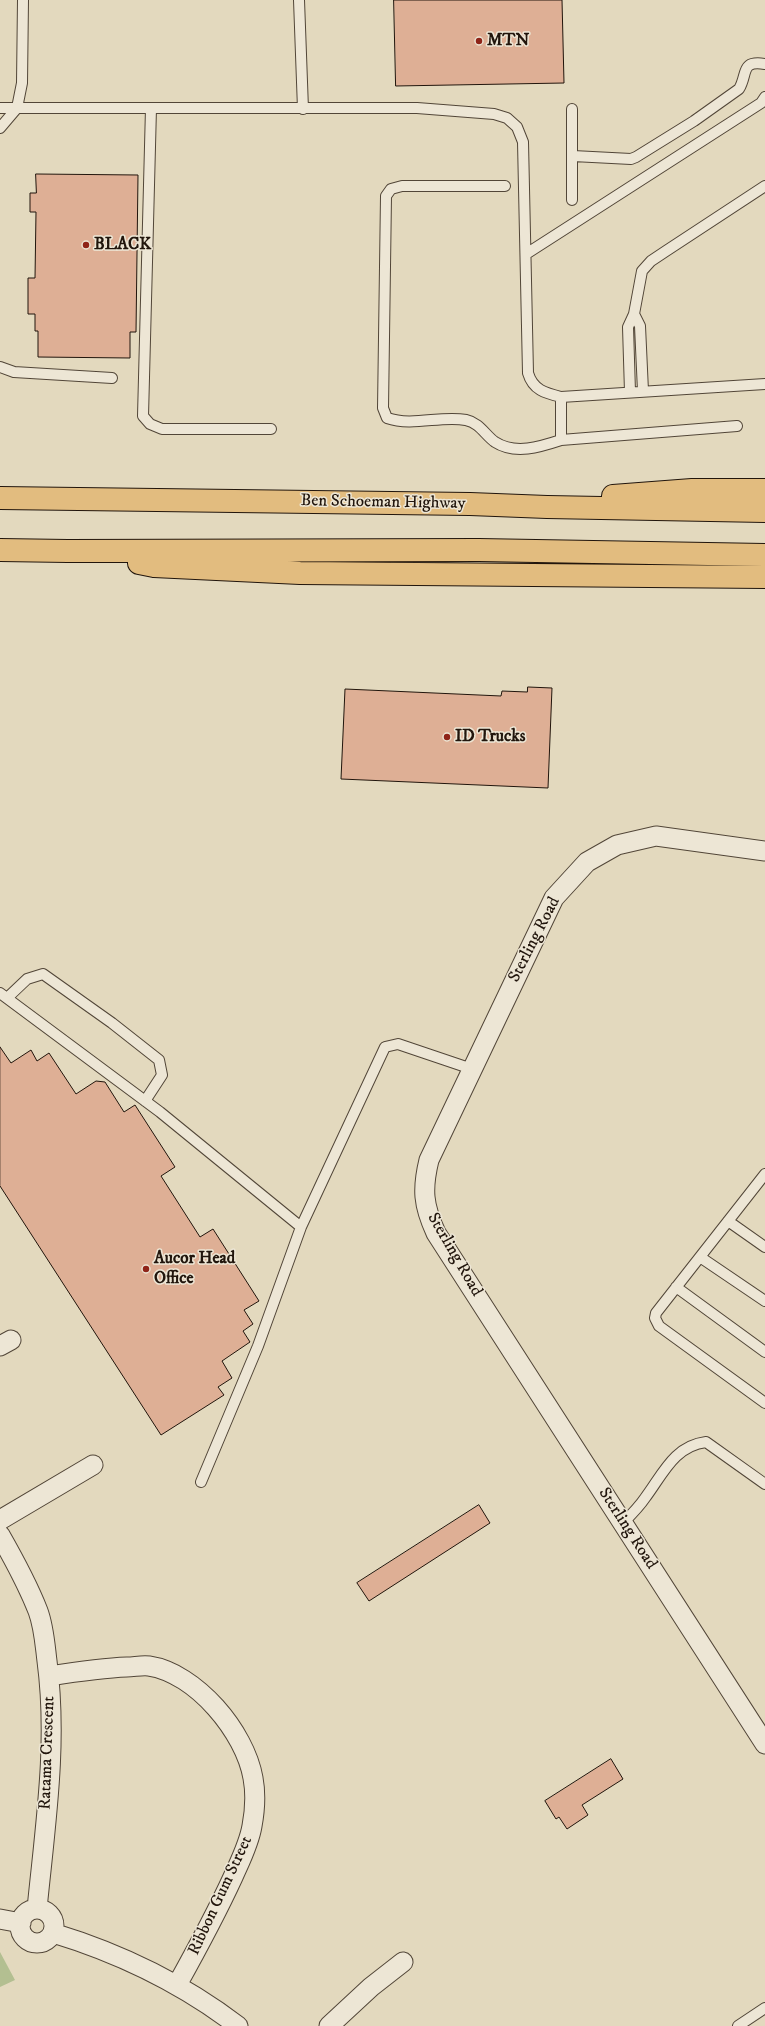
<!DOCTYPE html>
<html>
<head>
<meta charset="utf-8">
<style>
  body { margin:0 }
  canvas { display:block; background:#e3d9be }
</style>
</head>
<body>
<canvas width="765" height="2026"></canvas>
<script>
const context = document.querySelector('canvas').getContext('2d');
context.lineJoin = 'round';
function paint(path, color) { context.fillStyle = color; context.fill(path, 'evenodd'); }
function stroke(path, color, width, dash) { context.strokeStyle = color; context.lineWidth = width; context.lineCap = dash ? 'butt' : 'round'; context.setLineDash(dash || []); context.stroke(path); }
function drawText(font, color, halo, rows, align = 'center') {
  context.font = font + ' "IM FELL DW Pica",serif'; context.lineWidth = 3; context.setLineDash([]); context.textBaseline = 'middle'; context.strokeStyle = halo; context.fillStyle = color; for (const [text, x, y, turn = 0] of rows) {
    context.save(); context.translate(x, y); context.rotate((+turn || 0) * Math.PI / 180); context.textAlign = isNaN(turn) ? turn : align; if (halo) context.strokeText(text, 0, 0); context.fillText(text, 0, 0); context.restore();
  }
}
paint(new Path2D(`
  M0 1952 15 1980 0 1987Z`), '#b3bf91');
const building = new Path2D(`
  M394 0H562L564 83 396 86Z
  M36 174 138 175 136 332H130V358L38 357V331H35V314H28V278H35L36 212H30V193H36Z
  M528 687 552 688 548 788 341 779 345 689 501 696 502 691 527 692Z
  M0 1047 11 1063 31 1050 37 1061 49 1053 76 1094 96 1081 105 1082 124 1112 135 1105 175 1167 161 1176 200 1237 213 1229 259 1301 244 1310 253 1324 243 1331 250 1342 222 1361 232 1378 218 1387 224 1395 161 1435 0 1186Z
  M479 1505 490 1523 369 1601 357 1583Z
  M611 1759 623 1779 582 1805 588 1815 567 1829 559 1817 556 1819 545 1801Z`);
paint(building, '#deaf95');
stroke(building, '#21150c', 1);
const lane = new Path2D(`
  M299 0 303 109
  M0 108H417L494 114 507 118 517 127 523 142 528 373C533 390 545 393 561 397L765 384
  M151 108 143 416 150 424 162 429H271
  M572 109V200
  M0 128 17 108 22 83 23 0
  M573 156 631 159 636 157 694 121 739 89C748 74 740 60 765 64
  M505 186H402L391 189 386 196 383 408 387 418C413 427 441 415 466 420 480 423 485 435 495 442 515 455 540 447 561 440L737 426
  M526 254 761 103 765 97
  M634 314 640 326 643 391
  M0 367 14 372 112 378
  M630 392 628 327 634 314 642 271 651 261 666 251 765 186
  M561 440V397
  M0 993 160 1112 301 1227 385 1047 398 1044 472 1069
  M7 998 27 979 43 974 112 1023 159 1060 162 1075 145 1101
  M765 1174 656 1313 655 1318 659 1326 765 1403
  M728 1221 765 1247
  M700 1257 765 1301
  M676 1287 765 1352
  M201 1482 258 1346 301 1227
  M623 1523C631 1515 639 1507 645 1498 663 1474 674 1446 706 1442L765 1484
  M738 2026 765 2008`);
const street = new Path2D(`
  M765 851 656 836 617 845 587 862 554 898 429 1160C422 1189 423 1205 436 1233L765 1744
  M0 1346 11 1340
  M0 1520 93 1465
  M0 1535C12 1556 29 1588 38 1611 44 1627 45 1645 47 1661 58 1744 45 1827 37 1909
  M49 1676C75 1672 101 1668 127 1667 134 1667 142 1665 149 1666 196 1673 245 1732 253 1778 256 1794 255 1810 252 1826 249 1844 240 1861 233 1877 216 1914 197 1949 177 1985
  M20 1926a17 17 0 1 1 34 0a17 17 0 1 1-34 0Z
  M0 1919 21 1923
  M53 1933C119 1953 183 1984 238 2026
  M329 2026 371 1987 403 1962`);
const highway = new Path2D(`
  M613 496 692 490H765
  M0 498 470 504 547 507 765 511
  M0 550 68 551 479 550 765 555
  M139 563 154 566 300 573 765 577`);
stroke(lane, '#524638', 12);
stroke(street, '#524638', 21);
stroke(highway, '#21150c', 24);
stroke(lane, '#ede6d5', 10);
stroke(street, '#ede6d5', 19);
stroke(highway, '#e2bc7f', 22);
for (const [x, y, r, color] of [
  [479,41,4,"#8f2418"],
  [86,245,4,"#8f2418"],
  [447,737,4,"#8f2418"],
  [146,1269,4,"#8f2418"]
]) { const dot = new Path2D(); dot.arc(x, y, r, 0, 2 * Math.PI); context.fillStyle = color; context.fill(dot); stroke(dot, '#ede6d5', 1.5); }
drawText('bold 17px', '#21150c', '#ede6d5', [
  ["MTN",487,41],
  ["BLACK",94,245],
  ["ID Trucks",455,737],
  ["Aucor Head",154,1259],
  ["Office",154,1279]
], 'left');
drawText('17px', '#21150c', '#ede6d5', [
  ["Ben Schoeman Highway",383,503,1],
  ["Sterling Road",535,940,-63],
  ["Sterling Road",454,1255,60],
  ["Sterling Road",627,1529,57],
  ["Ratama Crescent",48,1753,-88],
  ["Ribbon Gum Street",221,1896,-65]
]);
</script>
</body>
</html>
